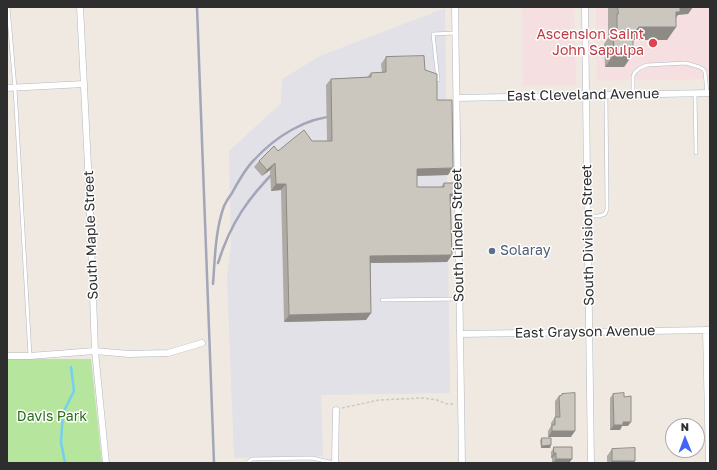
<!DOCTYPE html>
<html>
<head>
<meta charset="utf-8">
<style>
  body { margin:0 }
  #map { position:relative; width:717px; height:470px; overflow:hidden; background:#efe9e1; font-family:"Golos Text",sans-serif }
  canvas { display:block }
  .frame { position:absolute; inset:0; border:8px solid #2e2e2e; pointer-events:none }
  .north { position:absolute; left:665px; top:418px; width:40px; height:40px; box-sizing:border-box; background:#fff; border:1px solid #ababab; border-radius:50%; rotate:359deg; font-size:11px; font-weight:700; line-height:16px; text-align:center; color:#2e2e2e }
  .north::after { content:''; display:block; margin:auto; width:14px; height:18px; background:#4264fb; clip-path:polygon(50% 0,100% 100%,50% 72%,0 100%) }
</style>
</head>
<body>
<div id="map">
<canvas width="717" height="470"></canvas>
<div class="frame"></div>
<div class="north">N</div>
</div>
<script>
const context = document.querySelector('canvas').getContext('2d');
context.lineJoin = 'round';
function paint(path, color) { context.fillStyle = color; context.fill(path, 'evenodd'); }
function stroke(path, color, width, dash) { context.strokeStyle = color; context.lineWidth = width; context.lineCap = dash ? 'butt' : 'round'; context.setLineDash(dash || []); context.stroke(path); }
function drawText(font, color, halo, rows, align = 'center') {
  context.font = font + ' "Golos Text",sans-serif'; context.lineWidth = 3; context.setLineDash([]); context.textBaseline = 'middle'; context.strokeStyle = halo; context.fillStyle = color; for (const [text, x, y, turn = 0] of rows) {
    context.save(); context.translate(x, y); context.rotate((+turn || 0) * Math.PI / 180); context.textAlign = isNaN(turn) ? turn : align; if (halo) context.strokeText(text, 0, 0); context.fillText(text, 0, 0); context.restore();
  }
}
paint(new Path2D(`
  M445 8 450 393 321 395 323 456 234 458 227 277 231 246 229 151 281 103 282 79 320 56Z`), '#e3e1e8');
paint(new Path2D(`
  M522 7H574L576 85 523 86Z
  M596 7H710V79L597 81Z`), '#f5dfe0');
paint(new Path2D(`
  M7 359H91L102 463H7Z`), '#b6e59e');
stroke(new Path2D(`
  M65 463 61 442 63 413 74 391 71 367`), '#75cff0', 2.5);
const lane = new Path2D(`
  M8 7 15 88 30 356
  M438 80 433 34 455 33
  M695 93 696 153
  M633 94V76L635 72 640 68 647 65 686 63 699 67 703 69 705 72 707 93
  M588 216H599L605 214 607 209 606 95
  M382 300 459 299
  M247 463 252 459 312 458 334 463`);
const street = new Path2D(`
  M80 7 89 186 95 351 106 463
  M455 7 462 463
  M585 7C587 159 588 311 591 463
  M7 88 84 84
  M457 98 710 93
  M706 330 709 463
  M460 334 710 330
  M7 356H30L95 351 129 354 168 353 202 343
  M335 463 336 410`);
stroke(lane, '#b4b7c1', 4);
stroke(street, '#b4b7c1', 7);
stroke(new Path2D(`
  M342 408 379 400 423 398 437 400 447 404H455`), '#c9c9c9', 1.5, [3, 2]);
stroke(lane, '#fff', 3);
stroke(street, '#fff', 6);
stroke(new Path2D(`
  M197 7 214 463
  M218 263C231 222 248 198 278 168
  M213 284C215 259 215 231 224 206 226 202 229 197 232 193 238 182 245 169 254 160 275 137 306 117 338 116`), '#a3a6b8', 2.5);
paint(new Path2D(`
  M608 7H693L688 14H678L676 18V27L667 40H633V54L624 67H605L604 44 608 38Z
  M386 57 425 70 437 100 448 175 417 176V187H441L444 183 454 194 451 199 452 255 447 262 371 263V313L366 320 284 322 281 190 271 191 270 170 262 176 254 167 259 161 278 151 312 141H327L326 85 331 79 367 77 371 73 382 72 381 64Z
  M562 394 571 437H548V431L551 426V423L555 417V401L559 396H561Z
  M613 394 624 397 628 426H622L620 430H610V398Z
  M542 438 551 445 550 448H541L540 440Z
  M554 447 572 459 569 463H552V458H551V452Z
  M612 449 633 463H607V456Z`), '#afaba4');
paint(new Path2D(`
  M676 7H693L688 14 678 15 670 25Z
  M639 27H676L667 40H630L633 33Z
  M614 54H633L624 67H605Z
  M275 163 270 170 262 176 267 170Z
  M453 168 448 175 412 176 417 169Z
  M276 184H286L281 190 271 191Z
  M450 194H454L449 201Z
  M452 255 447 262 366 263 370 256Z
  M371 313 366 320 284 322 289 315Z
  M623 422H631L628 426H622L620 430H610L614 425Z
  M552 431H575L571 437H548Z
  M551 445 550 448H541L542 446Z
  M554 453H556L552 458H551Z
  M556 459H572L569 463H553Z
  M612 461H635L633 463H610Z`), '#8e8b86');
const building = new Path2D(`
  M618 7H680V12H676V27H639L633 33V54H614L613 31H617V14H618Z
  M424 56 425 70 437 74V100H452L453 168 417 169V187H444V183H454V194H450L452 255 370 256 371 313 289 315 286 184H276L275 163 267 170 259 161 274 146 278 151 304 130 312 141H332L331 79 371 77V73L386 72V57Z
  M575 393V431H552V425H555V417H560L559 396 562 395V394Z
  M624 393V397L631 396V422H623V425H614L613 394Z
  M542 438H551V445L542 446Z
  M554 447H572V459H556V453H554Z
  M635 448V461H612V449Z`);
paint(building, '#cbc7bf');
stroke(building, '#8e8b86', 1);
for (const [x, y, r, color] of [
  [653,43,5,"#e0444e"],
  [492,251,4,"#5c6f8a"]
]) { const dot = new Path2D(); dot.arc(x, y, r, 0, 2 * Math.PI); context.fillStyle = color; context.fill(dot); stroke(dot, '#fff', 1.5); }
drawText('14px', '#be3a42', '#fff', [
  ["Ascension Saint",644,35],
  ["John Sapulpa",644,51]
], 'right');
drawText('14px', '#2e2e2e', '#fff', [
  ["East Cleveland Avenue",583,95,-1],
  ["South Maple Street",91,235,-92],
  ["South Linden Street",458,235,-91],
  ["South Division Street",588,235,-91],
  ["East Grayson Avenue",585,332,-1]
]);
drawText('14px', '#4e5e75', '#fff', [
  ["Solaray",500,251]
], 'left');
drawText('14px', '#2c6e1b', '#fff', [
  ["Davis Park",52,417]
]);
</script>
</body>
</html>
